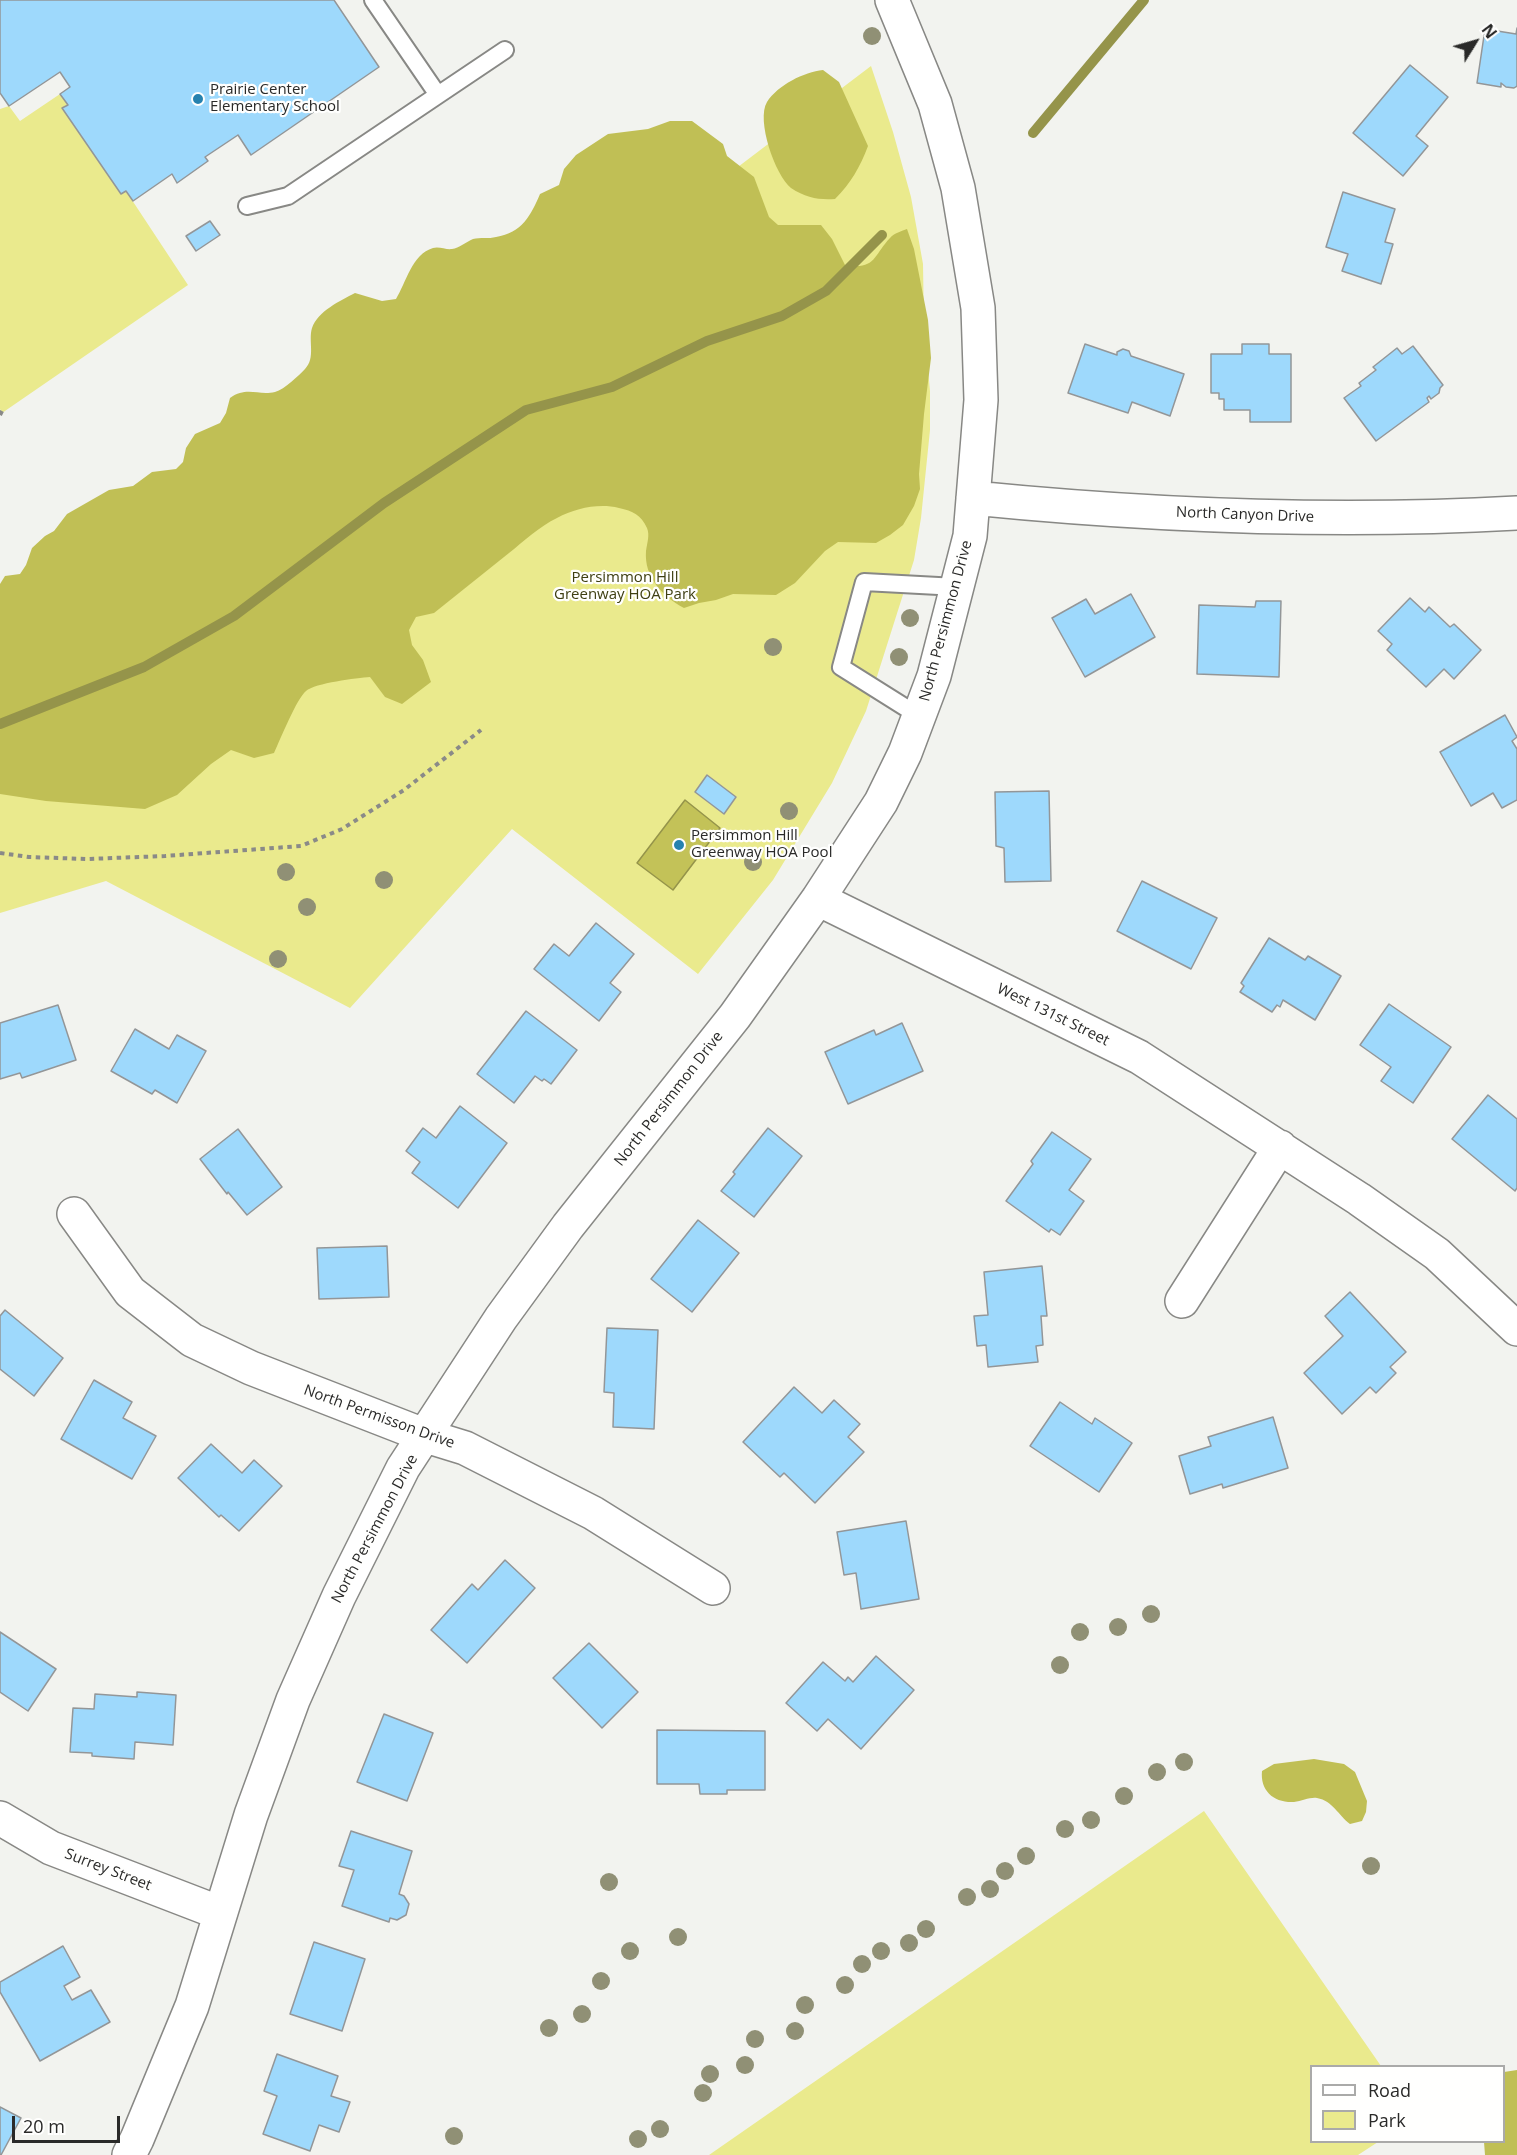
<!DOCTYPE html>
<style>
body{margin:0}
#map{position:relative;width:1517px;height:2155px;overflow:hidden;background:#f2f3ef;font-family:"Open Sans",sans-serif}
canvas{display:block}
.legend{position:absolute;left:1310px;top:2065px;width:195px;height:78px;box-sizing:border-box;background:#fffffe;border:2px solid #aaaaa9;margin:0;padding:8px 10px;list-style:none;font-size:18px;color:#2a2a29}
.legend li{display:flex;align-items:center;gap:12px;height:30px}
.legend b{width:30px;border:2px solid #aaaaa9}
.north{position:absolute;left:1445px;top:12px;width:60px;height:60px;-webkit-text-stroke:4px #fffffe;paint-order:stroke;rotate:53deg;font-size:16px;font-weight:700;line-height:24px;text-align:center;color:#2a2a29}
.north::after{content:'';display:block;margin:auto;width:21px;height:27px;background:#2a2a29;clip-path:polygon(50% 0,100% 100%,50% 72%,0 100%)}
.scale{position:absolute;left:12px;top:2116px;width:108px;height:27px;box-sizing:border-box;border:3px solid #2a2a29;border-top:0;padding-left:8px;font-size:18px;line-height:21px;white-space:nowrap;color:#2a2a29;-webkit-text-stroke:4px #fffffe;paint-order:stroke}
</style>
<div id="map">
<canvas width="1517" height="2155"></canvas>
<ul class="legend">
<li><b style="height:8px;background:#fff"></b>Road</li>
<li><b style="height:16px;background:#eaea8d"></b>Park</li>
</ul>
<div class="north">N</div>
<div class="scale">20 m</div>
</div>
<script>
const context = document.querySelector('canvas').getContext('2d');
context.lineJoin = 'round';
function paint(path, color) { context.fillStyle = color; context.fill(path, 'evenodd'); }
function stroke(path, color, width, dash) { context.strokeStyle = color; context.lineWidth = width; context.lineCap = dash ? 'butt' : 'round'; context.setLineDash(dash || []); context.stroke(path); }
function drawText(font, color, halo, rows, align = 'center') {
  context.font = font + ' "Open Sans",sans-serif'; context.lineWidth = 4.5; context.setLineDash([]); context.textBaseline = 'middle'; context.strokeStyle = halo; context.fillStyle = color; for (const [text, x, y, turn = 0] of rows) {
    context.save(); context.translate(x, y); context.rotate((+turn || 0) * Math.PI / 180); context.textAlign = isNaN(turn) ? turn : align; if (halo) context.strokeText(text, 0, 0); context.fillText(text, 0, 0); context.restore();
  }
}
const green = new Path2D(`
 M871,66L893,132L911,197L923,264L924,328L930,391V430L921,518L914,560L866,711L832,783L773,880L698,974L512,829L350,1008L106,881L0,913V664L63,679Z
 M60,94L68,105L63,108L126,191L188,285L2,413L0,409V109L9,106L20,121Z
 M1204,1811L1381,2066H1312V2142H1378L1358,2155H709Z`);
const forest = new Path2D(`
 M823,70L839,82L868,146C860,167 851,183 835,199C819,200 806,198 791,188C775,175 756,120 767,102C778,85 804,72 823,70Z
 M670,121H692L723,144L727,156L754,177L769,217L778,225H821L832,239L845,265C876,270 873,256 890,238C894,233 902,231 907,229L914,249L928,320L931,358L924,414L919,474L920,489L914,506L903,525L890,535L876,543L838,542L825,551L795,583L776,595L733,594L716,600L699,603L684,608C662,596 644,577 646,551C647,543 650,535 647,528C641,515 633,511 619,508C599,503 576,508 557,518C540,526 524,541 509,553C484,573 459,593 434,613L416,617L409,630L412,645L423,660L431,682L402,704L385,697L370,677C357,678 315,683 306,691C297,698 280,740 274,753L254,758L231,750L211,764L177,795L145,809L46,801L0,794V584L5,576L20,574L26,565L32,548L45,536L54,531L67,514L109,490L133,486L152,472L176,469L183,462L186,448L195,434L220,423L226,413L230,398C247,386 258,396 275,392C285,389 298,376 305,369C316,358 308,341 312,328C318,311 340,301 355,293L382,301L396,299C406,283 412,254 433,248C439,246 446,250 452,249C459,248 466,242 473,239C480,237 489,239 496,237C522,233 531,215 540,194L559,185L564,169L576,155L608,134L648,129Z
 M1314,1759L1344,1764L1355,1772L1367,1801L1366,1812L1362,1821L1350,1824C1338,1815 1333,1801 1317,1798C1310,1797 1302,1801 1294,1802C1274,1803 1260,1791 1262,1771L1274,1764Z
 M1517,2070V2155H1485L1484,2142H1504V2072Z`);
const water = new Path2D(`
 M685,800L720,828L673,890L637,863Z`);
const stream = new Path2D(`
 M1033,133L1144,0
 M0,724L144,667L234,616L384,503L526,410L612,387L707,341L782,316L826,291L882,235`);
const building = new Path2D(`
 M0,0H334L379,67L251,155L238,135L205,157L208,161L177,183L172,174L133,201L126,191L121,194L62,108L68,105L60,94L70,87L60,72L9,106L0,93Z
 M1517,28V86L1514,88L1506,87L1501,83V87L1477,83L1485,29L1516,34Z
 M1410,65L1448,97L1416,136L1428,146L1403,176L1353,133Z
 M1343,192L1395,209L1385,242L1393,244L1381,284L1342,271L1348,254L1326,247Z
 M210,221L220,235L196,251L186,236Z
 M1085,344L1117,355V352L1123,349L1129,351L1131,356L1184,374L1170,416L1132,402L1128,413L1068,393Z
 M1242,344H1269V354H1291V422H1250V410H1224V399H1219V393H1211V354H1242Z
 M1413,346L1443,385L1440,388L1439,393L1431,399L1429,396L1427,398L1429,402L1376,441L1344,398L1361,386L1359,383L1376,370L1373,367L1397,348L1402,354Z
 M1131,594L1155,637L1085,677L1052,618L1086,599L1095,614Z
 M1410,598L1425,612L1429,607L1450,627L1454,624L1481,650L1454,679L1444,669L1426,687L1387,650L1392,644L1378,631Z
 M1256,601H1281L1279,677L1197,674L1199,605L1255,607Z
 M1505,715L1517,737L1512,741L1517,749V800L1502,808L1493,793L1471,806L1440,752Z
 M707,775L736,797L724,814L695,792Z
 M1049,791L1051,881L1005,882L1004,848L996,846L995,792Z
 M1142,881L1217,918L1191,969L1117,931Z
 M596,923L634,954L610,983L621,992L599,1021L534,969L554,944L569,956Z
 M1269,938L1305,960L1308,956L1341,976L1315,1020L1283,1000L1280,1007L1277,1005L1272,1012L1240,992L1244,986L1241,983Z
 M1389,1004L1451,1047L1413,1103L1381,1081L1391,1067L1360,1045Z
 M58,1005L76,1060L22,1078L20,1073L0,1079V1023Z
 M526,1011L577,1050L551,1084L544,1079L542,1081L535,1076L514,1103L477,1074Z
 M902,1023L923,1071L848,1104L825,1052L874,1030L876,1035Z
 M135,1029L169,1049L177,1035L206,1051L177,1103L155,1090L152,1094L111,1071Z
 M1488,1095L1517,1119V1188L1515,1191L1452,1139Z
 M460,1106L507,1143L458,1208L412,1173L420,1162L406,1151L423,1128L436,1138Z
 M768,1128L802,1156L754,1217L721,1191L735,1174L733,1172Z
 M238,1129L282,1187L247,1215L228,1192L227,1194L200,1159Z
 M1052,1132L1091,1159L1069,1190L1084,1201L1060,1235L1051,1229L1049,1232L1006,1201L1033,1164L1031,1161Z
 M698,1220L739,1253L692,1312L651,1279Z
 M387,1246L389,1297L319,1299L317,1248Z
 M1042,1266L1047,1316H1041L1043,1345L1036,1346L1038,1362L988,1367L986,1345L977,1346L974,1316L988,1315L984,1272Z
 M1350,1292L1406,1352L1390,1367L1396,1373L1376,1393L1370,1387L1342,1414L1304,1373L1343,1336L1325,1316Z
 M5,1310L63,1358L34,1396L0,1369V1316Z
 M607,1328L658,1330L654,1429L613,1427L614,1393L604,1392Z
 M94,1380L132,1402L123,1418L156,1436L132,1479L61,1439Z
 M794,1387L822,1413L834,1400L860,1424L848,1437L864,1452L815,1503L784,1473L780,1477L743,1442Z
 M1060,1402L1092,1424L1095,1418L1132,1443L1099,1492L1030,1446Z
 M1273,1417L1288,1468L1223,1488L1222,1484L1190,1494L1179,1456L1211,1446L1208,1437Z
 M211,1444L242,1473L254,1460L282,1486L239,1531L221,1515L219,1517L178,1478Z
 M906,1521L919,1599L861,1609L856,1573L844,1575L837,1532Z
 M505,1560L535,1588L467,1663L431,1630L472,1584L478,1590Z
 M0,1632L56,1669L28,1711L0,1692Z
 M589,1643L638,1692L602,1728L553,1678Z
 M876,1656L914,1690L861,1749L828,1719L817,1731L786,1703L823,1662L845,1681L848,1677L853,1682Z
 M137,1692L176,1695L173,1745L135,1742L134,1759L92,1756V1753L70,1752L73,1708L94,1709L95,1694L137,1697Z
 M384,1714L433,1733L407,1801L357,1782Z
 M657,1730L765,1731V1790H727V1794H700L699,1784H657Z
 M351,1831L412,1851L399,1894L404,1896L409,1904L406,1915L397,1920L390,1918L389,1922L342,1906L354,1870L339,1866Z
 M314,1942L365,1959L342,2031L290,2014Z
 M63,1946L80,1977L64,1986L72,2000L91,1990L110,2022L40,2061L0,1992V1982Z
 M277,2054L338,2076L331,2096L350,2102L339,2132L319,2125L310,2151L263,2134L277,2096L264,2091Z
 M0,2107L21,2118L1,2155H0Z`);
const path = new Path2D(`
 M0,415L2,411
 M0,853L29,857L87,859L165,856L301,846L342,829L404,790L481,730`);
const lane = new Path2D(`
 M373,0L438,95L505,50
 M247,206L288,196L438,95
 M919,716L841,667L864,582L957,587`);
const street = new Path2D(`
 M973,498C1154,516 1336,523 1517,513
 M818,899L1139,1057L1359,1199L1437,1254L1517,1329
 M74,1214L130,1292L192,1340L251,1368L426,1436L465,1448L593,1513L713,1588
 M1182,1301L1280,1147
 M0,1818L51,1848L220,1913
 M129,2155L137,2139L192,2006L251,1815L293,1700L339,1596L403,1468L501,1318L568,1226L735,1016L818,899L881,802L905,753L934,676L970,536L981,400L978,308L958,188L935,104L892,0`);
const trees = [
 [872,36],
 [910,618],
 [773,647],
 [899,657],
 [789,811],
 [753,862],
 [286,872],
 [384,880],
 [307,907],
 [278,959],
 [1151,1614],
 [1118,1627],
 [1080,1632],
 [1060,1665],
 [1184,1762],
 [1157,1772],
 [1124,1796],
 [1091,1820],
 [1065,1829],
 [1026,1856],
 [1371,1866],
 [1005,1871],
 [609,1882],
 [990,1889],
 [967,1897],
 [926,1929],
 [678,1937],
 [909,1943],
 [630,1951],
 [881,1951],
 [862,1964],
 [601,1981],
 [845,1985],
 [805,2005],
 [582,2014],
 [549,2028],
 [795,2031],
 [755,2039],
 [745,2065],
 [710,2074],
 [703,2093],
 [660,2129],
 [454,2136],
 [638,2139]
];
const markers = [
 [198,99,6,"#2682af"],
 [679,845,6,"#2682af"]
];
const poiNames = [
 ["Prairie Center",210,90],
 ["Elementary School",210,107],
 ["Persimmon Hill",691,836],
 ["Greenway HOA Pool",691,853]
];
const streetNames = [
 ["North Canyon Drive",1245,515,2],
 ["North Persimmon Drive",946,621,-75],
 ["West 131st Street",1053,1015,26],
 ["North Persimmon Drive",669,1099,-52],
 ["North Permisson Drive",379,1417,20],
 ["North Persimmon Drive",375,1529,-62],
 ["Surrey Street",108,1870,21]
];
const parkNames = [
 ["Persimmon Hill",625,578],
 ["Greenway HOA Park",625,595]
];
paint(green, '#eaea8d');
paint(forest, '#c0bf55');
paint(water, '#c3c258');
stroke(water, '#95944a', 1.5);
stroke(stream, '#95944a', 10);
paint(building, '#9ed9fc');
stroke(building, '#939698', 1.5);
stroke(lane, '#888885', 20);
stroke(street, '#888885', 36);
stroke(path, '#8a8a88', 4, [4.5, 4.5]);
stroke(lane, '#fff', 16);
stroke(street, '#fff', 33);
context.fillStyle = '#909075';
for (const [x, y] of trees) { context.beginPath(); context.arc(x, y, 9, 0, 2 * Math.PI); context.fill(); }
for (const [x, y, r, color] of markers) { const dot = new Path2D(); dot.arc(x, y, r, 0, 2 * Math.PI); context.fillStyle = color; context.fill(dot); stroke(dot, '#fffffe', 2); }
drawText('15px', '#2a2a29', '#fffffe', poiNames, 'left');
drawText('15px', '#2a2a29', '#fffffe', streetNames);
drawText('15px', '#3f3f12', '#fffffe', parkNames);
</script>
